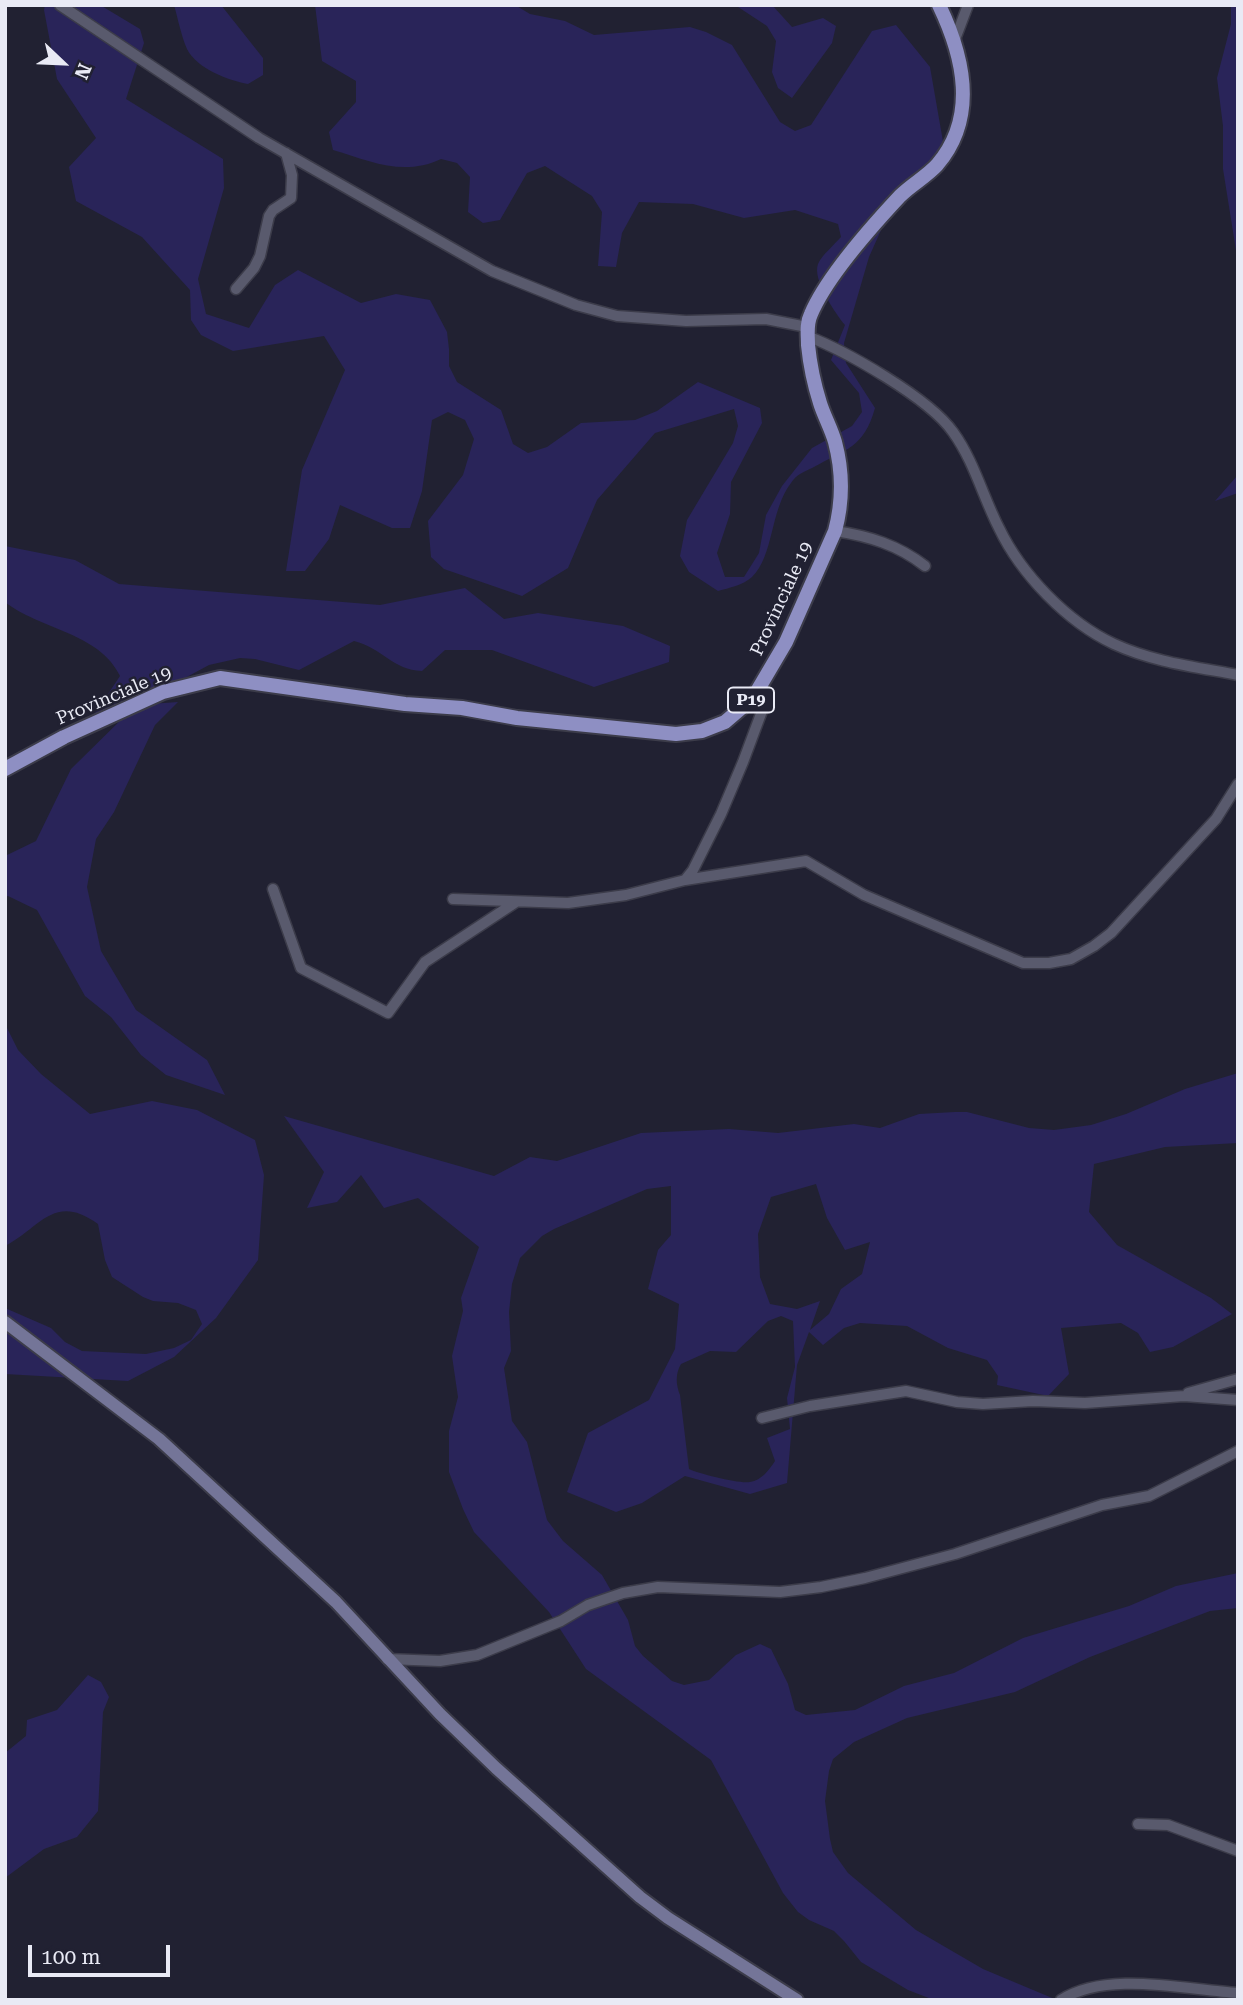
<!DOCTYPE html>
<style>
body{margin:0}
#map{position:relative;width:1243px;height:2005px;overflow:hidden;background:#212132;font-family:"Roboto Serif",serif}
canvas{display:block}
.frame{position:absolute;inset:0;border:7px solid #e9eaf5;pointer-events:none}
.north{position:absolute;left:28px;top:28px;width:70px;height:70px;-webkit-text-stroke:5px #212132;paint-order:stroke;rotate:113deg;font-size:19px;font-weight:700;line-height:28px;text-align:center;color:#e9eaf5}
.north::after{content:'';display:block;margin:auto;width:24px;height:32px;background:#e9eaf5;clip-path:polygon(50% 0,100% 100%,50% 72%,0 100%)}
.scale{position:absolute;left:28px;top:1945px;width:142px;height:32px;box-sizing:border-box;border:4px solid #e9eaf5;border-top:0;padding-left:9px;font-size:21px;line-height:24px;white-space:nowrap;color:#e9eaf5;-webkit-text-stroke:5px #212132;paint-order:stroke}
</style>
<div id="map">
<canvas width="1243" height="2005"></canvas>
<div class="frame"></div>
<div class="north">N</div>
<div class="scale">100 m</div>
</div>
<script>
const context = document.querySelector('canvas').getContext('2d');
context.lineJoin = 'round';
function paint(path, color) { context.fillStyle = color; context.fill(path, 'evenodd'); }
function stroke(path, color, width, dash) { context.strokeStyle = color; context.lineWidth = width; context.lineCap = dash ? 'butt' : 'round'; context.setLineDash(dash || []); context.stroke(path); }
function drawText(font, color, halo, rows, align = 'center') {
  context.font = font + ' "Roboto Serif",serif'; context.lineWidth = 5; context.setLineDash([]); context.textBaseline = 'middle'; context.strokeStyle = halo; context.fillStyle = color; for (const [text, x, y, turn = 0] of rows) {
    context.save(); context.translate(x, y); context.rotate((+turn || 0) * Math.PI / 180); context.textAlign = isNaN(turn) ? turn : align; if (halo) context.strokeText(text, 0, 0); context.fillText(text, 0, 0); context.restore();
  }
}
const green = new Path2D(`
 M45,5H100L140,29L144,43L126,99L223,159L224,188L198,279L206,314L249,328L275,285L298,270L361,303L396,294L430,300L447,332L449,349V366L457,382L501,410L513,444L528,453L547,447L581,423L635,420L657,411L698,382L760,408L762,423L731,482L730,514L717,553L725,577H744L759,553L766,515L782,486L812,448L852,426L862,412L859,393L831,360L845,325C836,314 812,280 818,264C822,255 834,245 841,237L838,224L795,210L744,218L693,204L639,202L622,233L616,267L598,266L602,212L592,196L545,166L527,173L500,220L483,223L468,212L470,177L457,163L441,159C403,177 370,161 333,150L329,132L356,102V81L322,61L315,5H515L530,14L565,21L594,35L690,27L706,32L732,45L780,122L795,131L811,125L872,31L896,25L930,67L945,153L890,210L869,257L844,343L846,363L875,408C864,448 846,449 812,468C803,472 796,475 791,483C770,510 774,556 752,577C743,585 729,588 718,591L689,572L680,556L687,520L733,443L738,426L734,409L655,433L597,500L568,568L522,596L444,569L431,557L428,521L463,475L474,439L465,420L448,412L432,420L422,491L410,528H392L340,505L329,539L305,571H286L302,470L345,370L324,336L233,351L201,335L191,320L190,290L142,237L76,201L69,167L96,138L57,79L44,10Z
 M174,5H221L263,58V75L248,84C228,80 197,69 187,49C181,35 178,19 174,5Z
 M735,5H772L792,27L823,18L836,26L832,43L792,98L778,88L772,72L776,41L767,26Z
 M1231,5H1238V263L1223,169V126L1217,78L1231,24Z
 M1238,474V493L1215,501L1237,476Z
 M5,546L75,560L119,584L380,605L465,588L504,619L538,613L623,626L670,646L669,662L594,687L492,650H445L422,671C393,670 382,648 354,641L299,670L255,659L240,658L209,665L183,679L161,684L90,721L120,676C100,633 39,629 5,602Z
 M178,702L155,725L114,812L96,839L87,887L101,951L136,1010L207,1060L225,1095L166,1075L141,1055L111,1017L85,996L37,910L8,896L5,897V856L36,841L71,769L136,705Z
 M5,1024L18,1050L41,1074L90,1114L152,1101L197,1110L255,1140L264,1175L258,1260L216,1318L174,1357L128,1381L5,1374V1308L51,1328L65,1342L82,1351L146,1354L174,1348L191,1340L202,1324L196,1310L178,1303L153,1301L143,1297L112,1277L105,1260L98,1224C54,1192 40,1228 5,1246Z
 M1238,1073V1143L1165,1147L1094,1164L1089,1212L1117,1245L1211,1298L1232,1314L1173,1347L1150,1352L1138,1333L1121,1323L1061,1328L1069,1374L1048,1396L997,1385L998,1376L987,1360L948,1348L907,1326L860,1323L844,1328L823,1345L809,1332L797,1365L787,1483L750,1494L685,1476L642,1503L616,1512L567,1492L588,1433L649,1400L675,1349L679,1304L648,1289L658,1250L671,1235V1186L647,1189L554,1229L542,1236L520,1258L512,1284L509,1312L511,1351L504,1368L512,1421L527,1442L547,1520L563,1541L602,1575L628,1620L635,1646L643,1656L672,1681L684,1685L709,1680L736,1655L760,1644L771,1649L788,1684L795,1710L806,1715L855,1710L904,1686L954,1673L1023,1638L1129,1606L1176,1586L1238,1573V1608L1210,1611L1090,1657L1015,1692L907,1718L854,1742L833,1759L829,1771L825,1801L830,1839L833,1852L848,1873L916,1930L983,1969L1057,2000H934L908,1990L861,1962L844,1941L834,1931L809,1920L798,1912L783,1893L711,1760L586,1669L549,1612L474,1532L463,1509L449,1472V1431L458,1397L452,1356L463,1311L461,1298L479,1247L418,1198L384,1208L361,1175L337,1202L307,1208L324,1172L284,1116L494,1176L530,1157L557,1161L641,1133L729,1129L778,1133L854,1124L880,1128L919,1114L955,1112H967L1029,1128L1054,1130L1091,1125L1126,1114L1185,1089ZM816,1184L827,1218L845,1250L870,1242L862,1274L841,1289L829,1314L810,1330L820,1301L797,1309L770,1304L760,1277L758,1234L771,1197ZM781,1316L793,1321L795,1367L787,1398L790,1429L767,1438L775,1461C769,1470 762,1480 750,1482C739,1484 700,1474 689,1469L680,1395C676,1385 675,1374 681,1364L710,1351L736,1352L768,1321Z
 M88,1675L101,1682L109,1697L103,1712L98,1811L77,1837L44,1849L5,1878V1753L26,1736L27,1720L57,1710Z`);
const street = new Path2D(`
 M60,5L259,138L492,271L576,305L617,316L686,321L766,319L807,327
 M954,42L968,5
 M236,289L254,268L260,256L269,216L273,210L291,198L292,175L286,153
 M807,336C846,351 929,398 953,432C974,461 983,497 999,528C1021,574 1067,622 1114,644C1153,662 1196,667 1238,675
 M835,531C869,536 898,545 925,566
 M685,880L806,861L864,895L1023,963H1049L1071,959L1094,946L1111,933L1216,819L1238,784
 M273,889L301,968L388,1013L425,962L516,902
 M453,899L568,903L626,895L685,880L693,870L721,814L743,762L765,703L760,687
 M1188,1393L1238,1379
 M762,1418L810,1406L906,1391L957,1402L983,1404L1033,1401L1085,1403L1184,1396L1238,1400
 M387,1659L440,1661L477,1655L561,1621L588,1605L623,1593L658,1587L780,1592L821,1587L865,1578L955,1554L1102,1505L1149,1496L1238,1451
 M1138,1824L1168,1825L1238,1851
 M1061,2000C1107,1970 1186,1990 1238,1993`);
const secondary = new Path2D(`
 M5,1322L159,1439L336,1602L440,1714L496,1768L640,1897L668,1918L797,2000`);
const primary = new Path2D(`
 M5,769L64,737L163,692L220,678L405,704L462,708L517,718L676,734L702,731L725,722L753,698L786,642L835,531C843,501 843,472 835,442C831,428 824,416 820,403C814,384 810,365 808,345C808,335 806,324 811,314C827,276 872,226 900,196C912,184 926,177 937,165C978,117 964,57 939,5`);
const shields = [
 [751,700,46]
];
const shieldNames = [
 ["P19",751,700]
];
const streetNames = [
 ["Provinciale 19",782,599,-65],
 ["Provinciale 19",114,696,-23]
];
paint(green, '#292459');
stroke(street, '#3c3c4a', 13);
stroke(secondary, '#3c3c4a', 16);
stroke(primary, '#3c3c4a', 18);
stroke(street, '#595a6d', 10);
stroke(secondary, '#747598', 12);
stroke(primary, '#8e8fc3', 14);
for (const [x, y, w] of shields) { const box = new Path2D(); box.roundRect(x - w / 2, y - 12.5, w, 25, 5); context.fillStyle = '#212132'; context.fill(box); stroke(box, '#e9eaf5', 2); }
drawText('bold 16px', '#e9eaf5', null, shieldNames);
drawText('18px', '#e9eaf5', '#212132', streetNames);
</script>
